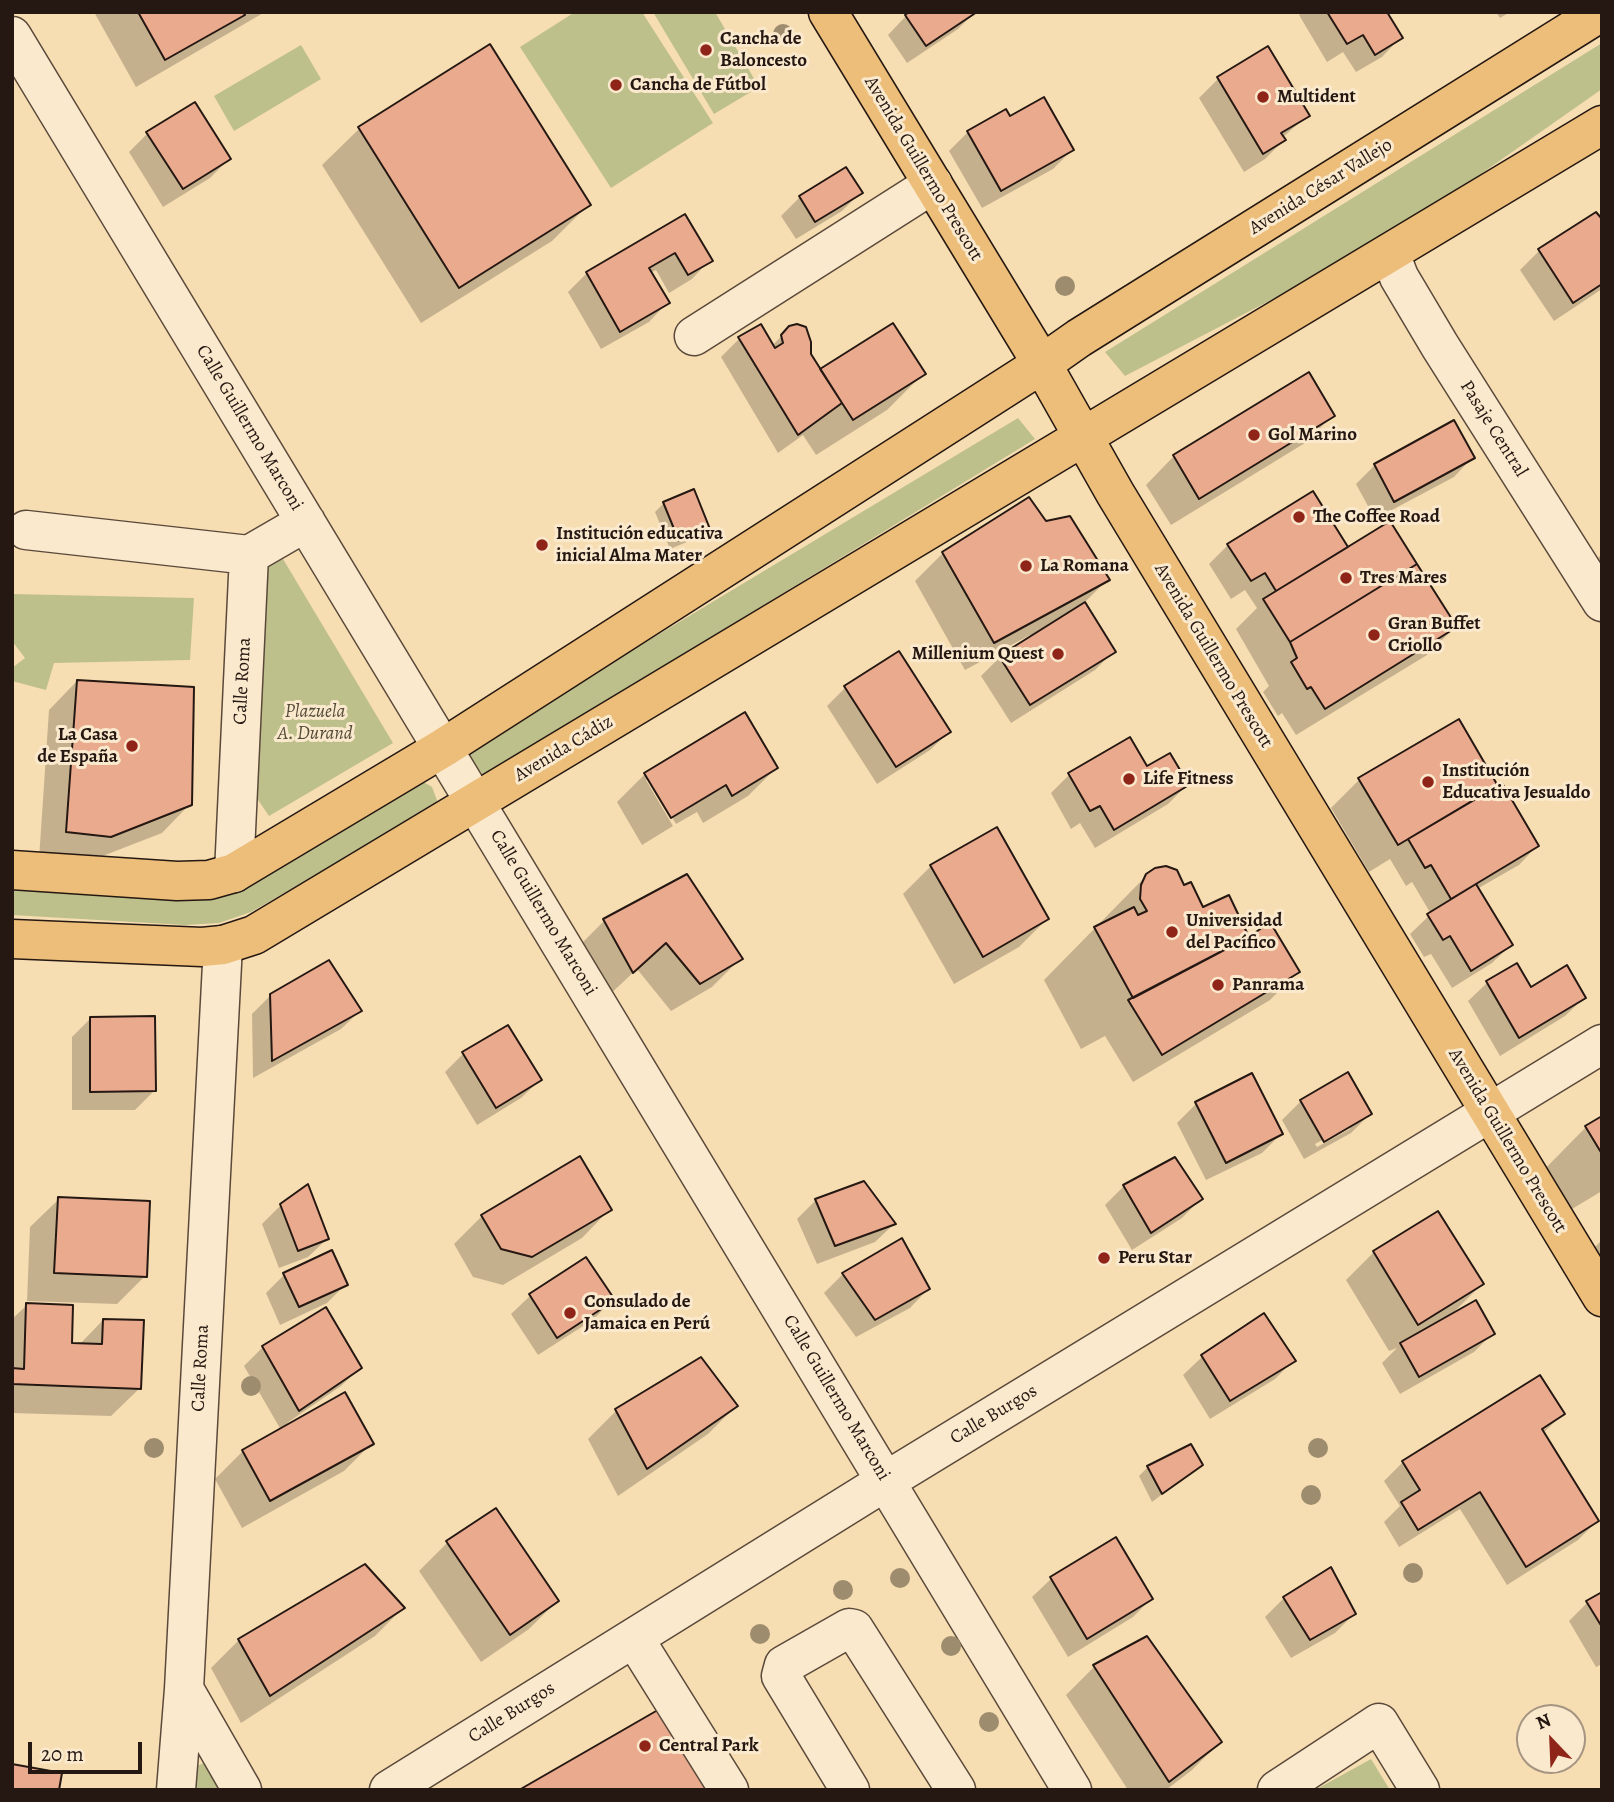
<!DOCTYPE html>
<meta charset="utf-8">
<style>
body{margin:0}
#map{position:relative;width:1614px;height:1802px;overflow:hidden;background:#f7ddb2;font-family:Alegreya,serif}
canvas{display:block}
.frame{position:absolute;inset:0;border:14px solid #251812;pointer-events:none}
.north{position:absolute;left:1516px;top:1704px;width:70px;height:70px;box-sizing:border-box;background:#fae9cd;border:2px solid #a59582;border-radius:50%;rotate:337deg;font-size:19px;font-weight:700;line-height:28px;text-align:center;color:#251812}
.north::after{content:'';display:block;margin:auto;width:24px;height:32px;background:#8f2418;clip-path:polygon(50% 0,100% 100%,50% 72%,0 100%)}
.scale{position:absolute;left:28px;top:1742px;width:114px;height:32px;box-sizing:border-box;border:4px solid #251812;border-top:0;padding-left:9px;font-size:21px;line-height:24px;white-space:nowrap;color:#251812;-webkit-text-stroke:5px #fae9cd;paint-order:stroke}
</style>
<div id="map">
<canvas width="1614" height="1802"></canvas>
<div class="frame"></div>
<div class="north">N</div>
<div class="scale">20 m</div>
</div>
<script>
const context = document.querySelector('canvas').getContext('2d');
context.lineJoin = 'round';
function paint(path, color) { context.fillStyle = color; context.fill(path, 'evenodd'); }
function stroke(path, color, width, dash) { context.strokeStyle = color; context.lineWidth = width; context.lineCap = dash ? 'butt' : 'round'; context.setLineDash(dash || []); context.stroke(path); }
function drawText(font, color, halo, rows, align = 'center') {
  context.font = font + ' Alegreya,serif'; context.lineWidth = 6; context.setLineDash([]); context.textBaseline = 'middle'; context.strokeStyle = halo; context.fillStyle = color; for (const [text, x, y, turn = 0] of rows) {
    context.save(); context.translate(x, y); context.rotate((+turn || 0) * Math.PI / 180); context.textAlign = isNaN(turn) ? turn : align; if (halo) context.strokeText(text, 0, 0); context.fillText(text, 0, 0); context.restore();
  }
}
const green = new Path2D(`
 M575,12H642L713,123L611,188L520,47Z
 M653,12H715L759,87L714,114Z
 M1602,43V89L1388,239L1125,376L1105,352Z
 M301,45L321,79L234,131L214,96Z
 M1018,418L1035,439L484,776L465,751Z
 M283,559L393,743L269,816L254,794L264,569Z
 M12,594L194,598L190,660L54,663L46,690L12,681V668L25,658L12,641Z
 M420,780L432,787L438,803L427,811L251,912L219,923L185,925L12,915V889L181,901L215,895Z
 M1371,1759L1390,1790H1315Z
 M204,1763L224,1790H187L189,1769Z`);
const shadow = new Path2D(`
 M94,12H265L136,87Z
 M975,12L958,29L907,63L888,35L906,16Z
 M1302,12H1384L1400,38L1382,57L1356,72L1343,52L1327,62L1299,15Z
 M1496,12H1510L1500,18Z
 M490,47L589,204L552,241L421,323L322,165L359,129Z
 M1267,48L1308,115L1282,138L1284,140L1265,159L1244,172L1199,98L1218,79Z
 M1010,119L1072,150L1053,169L982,208L949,151L968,132Z
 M147,134L229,159L210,178L163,207L129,152Z
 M861,192L842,211L796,239L781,216L800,197Z
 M1596,215L1602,222V289L1554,321L1520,270L1539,251Z
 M684,217L710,260L692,279L669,293L656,270L650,273L667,303L649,322L601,349L568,292L587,273Z
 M790,327L820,371L923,374L887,410L816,455L803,435L778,453L721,357L739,339L772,346Z
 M1333,415L1305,443L1171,525L1146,485L1174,456Z
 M1472,458L1454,477L1375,519L1356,484L1375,465Z
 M664,503L708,528L699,537L670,549L655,512Z
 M1045,523L1108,579L1084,603L1114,651L1095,670L1011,723L981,676L1000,657L1031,637L1030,635L965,670L915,581L943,553Z
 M1228,545L1347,549L1455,627L1427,655L1296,735L1282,713L1278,716L1263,692L1269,686L1236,629L1257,608L1245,590L1231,599L1209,564Z
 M1602,554V622L1577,579Z
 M77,681L190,804L162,833L82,864L39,859L49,710Z
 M845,688L949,732L930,750L877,784L827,706Z
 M1458,721L1497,788L1537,846L1519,865L1477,889L1511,945L1492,963L1452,988L1431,954L1424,957L1410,934L1431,914L1412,882L1406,886L1390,859L1369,872L1331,808L1359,780Z
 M776,768L748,796L703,823L697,812L676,824L650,780H646L673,826L642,845L617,802L645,774Z
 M1147,768L1187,785L1168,804L1095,848L1080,823L1071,829L1051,793L1069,775Z
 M931,866L1047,919L1019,947L954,984L903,894Z
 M1147,875L1184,888L1202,909L1298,972L1270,1000L1133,1082L1105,1036L1081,1049L1044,980Z
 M604,921L740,959L712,987L671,1011L637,969L604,1000L576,949Z
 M1516,966L1530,989L1584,998L1565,1016L1500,1056L1468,1001L1487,983Z
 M271,995L360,1011L341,1029L253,1078L252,1014Z
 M90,1019L154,1091L135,1110H72V1037Z
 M463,1054L540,1080L521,1098L477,1125L445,1072Z
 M1301,1101L1370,1114L1351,1133L1304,1159L1282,1120ZM1350,1125V1129L1317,1147L1315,1144Z
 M1196,1104L1281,1134L1262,1153L1206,1180L1177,1123Z
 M1602,1118V1191L1557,1218L1535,1179L1586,1127Z
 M1124,1186L1201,1199L1182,1218L1132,1250L1105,1205Z
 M59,1199L145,1276L117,1304L27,1301L30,1227Z
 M816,1200L894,1224L875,1242L817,1264L797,1219Z
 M281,1205L327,1239L308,1257L279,1268L262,1224Z
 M610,1209L582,1238L503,1285L473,1277L454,1244L482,1216Z
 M1438,1213L1482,1284L1451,1315L1493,1333L1474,1352L1400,1394L1382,1363L1397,1348L1389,1351L1346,1280L1374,1252Z
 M1602,1240V1293L1582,1260Z
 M586,1259L612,1300L594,1319L538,1355L511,1314L530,1296Z
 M843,1274L928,1289L910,1308L856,1337L824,1293Z
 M284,1275L346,1284L327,1303L280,1325L266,1293Z
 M27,1305L70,1344L79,1345L103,1320L140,1388L111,1416L12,1413V1319Z
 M1263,1316L1294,1360L1275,1379L1210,1419L1183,1375L1202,1357Z
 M263,1347L360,1368L341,1386L287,1423L289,1426L372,1443L344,1471L242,1528L215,1479L243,1451L281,1430L244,1366Z
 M736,1406L708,1434L618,1496L588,1439L616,1411Z
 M1563,1414L1543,1433L1597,1521L1578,1540L1507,1585L1460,1509L1399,1547L1384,1522L1400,1506L1384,1481L1403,1462Z
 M1201,1465L1152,1502L1139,1476L1148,1467Z
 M447,1543L557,1601L529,1629L481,1662L419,1571Z
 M1051,1579L1151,1599L1133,1617L1068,1657L1032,1597Z
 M1602,1594V1664L1596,1667L1569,1621L1588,1602Z
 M1284,1598L1354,1614L1335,1633L1291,1658L1265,1617Z
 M403,1608L375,1636L241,1723L211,1668L239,1640Z
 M1146,1638L1220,1742L1192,1770L1166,1790H1128L1066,1695L1094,1667Z`);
const building = new Path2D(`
 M138,12H243L245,15L165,60Z
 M909,12H977L926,46L905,15Z
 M1327,12H1387L1403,38L1375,55L1363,35L1347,44Z
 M490,44L591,205L459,288L358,127Z
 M1268,46L1310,116L1281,133L1286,140L1263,154L1217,77Z
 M1044,97L1074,150L1001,191L967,131L1006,109L1010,116Z
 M195,102L231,159L183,189L146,132Z
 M846,167L863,193L815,222L799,196Z
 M1596,212L1602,219V284L1573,303L1538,249Z
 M685,214L713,261L688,275L675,253L649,268L670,303L620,332L586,272Z
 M893,323L926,374L853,420L820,369Z
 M761,324L775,348L783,343L781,335L789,326L797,324L806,327L811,342V354L842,403L798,435L738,337Z
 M1309,372L1335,416L1199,499L1173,455Z
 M1454,420L1475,458L1394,502L1374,464Z
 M694,489L710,529L679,541L663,502Z
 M1313,491L1348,547L1276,591L1265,573L1251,581L1227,544Z
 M1029,497L1046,521L1070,516L1110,580L994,643L942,552Z
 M1390,521L1417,564L1290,642L1263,599Z
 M1417,564L1457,627L1325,709L1311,687L1307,689L1291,662L1297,658L1290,642Z
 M1085,602L1116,652L1030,705L999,656Z
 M899,651L951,732L896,767L844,686Z
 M77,680L194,687L192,805L111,837L66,832Z
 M745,712L778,768L732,796L726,785L671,818L644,773Z
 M1459,719L1498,786L1398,845L1358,778Z
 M1130,737L1147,766L1170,753L1189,785L1114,830L1100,806L1090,811L1068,773Z
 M1502,783L1539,846L1451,899L1431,865L1425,868L1408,839Z
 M997,827L1049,919L983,957L930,865Z
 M1166,866L1177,870L1184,885L1191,882L1203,907L1229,895L1249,937L1133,998L1094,927L1134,907L1138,915L1147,911L1140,899L1141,885L1146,874L1155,868Z
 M687,874L743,959L700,984L666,943L633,973L603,919Z
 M1476,884L1513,945L1471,971L1450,936L1443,940L1427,914Z
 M1270,922L1300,972L1162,1055L1128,1000L1249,937Z
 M329,960L362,1011L272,1061L270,994Z
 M1517,963L1531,987L1567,965L1586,998L1519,1038L1486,981Z
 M155,1016L156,1091L90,1092V1017Z
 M508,1025L542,1080L496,1108L462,1052Z
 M1348,1072L1372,1114L1324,1142L1300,1100Z
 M1252,1073L1283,1134L1226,1163L1195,1102Z
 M1602,1116V1154L1585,1126Z
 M580,1156L612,1210L532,1257L501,1249L481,1215Z
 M1175,1157L1203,1199L1151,1233L1123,1185Z
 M864,1181L896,1224L835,1246L815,1199Z
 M308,1184L329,1239L298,1251L280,1204Z
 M58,1197L150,1201L147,1277L54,1273Z
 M1438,1211L1484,1284L1418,1325L1373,1251Z
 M902,1238L930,1289L875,1320L842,1273Z
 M332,1250L348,1285L299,1307L283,1273Z
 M586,1257L615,1300L557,1338L529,1294Z
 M1476,1300L1495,1334L1419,1377L1400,1343Z
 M26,1303L73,1305L72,1343L102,1344L103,1319L144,1320L141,1389L12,1384V1368L24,1369Z
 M326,1307L362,1368L299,1411L262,1346Z
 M1264,1313L1296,1361L1230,1401L1201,1355Z
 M701,1357L738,1406L647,1469L615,1409Z
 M1540,1375L1565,1414L1542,1429L1599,1521L1526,1567L1480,1492L1418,1530L1401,1502L1420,1490L1402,1461Z
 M345,1392L374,1444L270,1501L242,1450Z
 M1191,1444L1203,1465L1162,1494L1147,1466Z
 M496,1508L559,1601L510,1635L446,1541Z
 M1116,1537L1153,1599L1087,1639L1050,1577Z
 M365,1564L405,1608L270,1696L238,1639Z
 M1331,1567L1356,1614L1310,1640L1283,1597Z
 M1602,1592V1627L1586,1601Z
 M1147,1636L1222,1742L1169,1782L1093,1665Z
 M670,1703L720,1790H519Z
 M12,1764L62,1773L59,1790H12Z`);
const minor = new Path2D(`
 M12,36L1072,1790
 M1390,253L1399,277L1440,346L1602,602
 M694,336L933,184
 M26,530L249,555
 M234,873L249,555L306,522
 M634,1638L729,1790
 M184,1689L242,1790
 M176,1790L184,1689L223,945
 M389,1790L886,1481L1602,1044
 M850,1790L781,1676L784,1665L849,1628L854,1629L956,1790
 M1277,1790L1379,1723L1420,1790`);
const major = new Path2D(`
 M828,12L1042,364L1115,493L1602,1297
 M12,870L177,881L209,880L234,873L443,748L1042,364L1079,338L1601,12
 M12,939L202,947L223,945L254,935L1602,125`);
const trees = [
 [783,34],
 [1065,286],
 [251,1386],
 [154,1448],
 [1318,1448],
 [1311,1495],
 [1413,1573],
 [900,1578],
 [843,1590],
 [760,1634],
 [951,1646],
 [989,1722]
];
const markers = [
 [706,50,7,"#8f2418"],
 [616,85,7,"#8f2418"],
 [1263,97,7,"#8f2418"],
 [1254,435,7,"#8f2418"],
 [1299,517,7,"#8f2418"],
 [542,545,7,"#8f2418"],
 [1026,566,7,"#8f2418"],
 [1346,578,7,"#8f2418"],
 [1374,635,7,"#8f2418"],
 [1058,654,7,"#8f2418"],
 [132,746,7,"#8f2418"],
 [1129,779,7,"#8f2418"],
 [1428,782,7,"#8f2418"],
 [1172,932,7,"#8f2418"],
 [1218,985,7,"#8f2418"],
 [1104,1258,7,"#8f2418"],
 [570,1313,7,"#8f2418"],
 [645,1746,7,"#8f2418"]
];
const poiNames = [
 ["Cancha de",720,39],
 ["Baloncesto",720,61],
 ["Cancha de Fútbol",630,85],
 ["Multident",1277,97],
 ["Gol Marino",1268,435],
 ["The Coffee Road",1313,517],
 ["Institución educativa",556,534],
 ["inicial Alma Mater",556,556],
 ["La Romana",1040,566],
 ["Tres Mares",1360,578],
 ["Gran Buffet",1388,624],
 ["Criollo",1388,646],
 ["Millenium Quest",1044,654,"right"],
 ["La Casa",118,735,"right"],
 ["de España",118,757,"right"],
 ["Institución",1442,771],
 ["Educativa Jesualdo",1442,793],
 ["Life Fitness",1143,779],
 ["Universidad",1186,921],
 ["del Pacífico",1186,943],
 ["Panrama",1232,985],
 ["Peru Star",1118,1258],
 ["Consulado de",584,1302],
 ["Jamaica en Perú",584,1324],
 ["Central Park",659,1746]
];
const streetNames = [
 ["Avenida Guillermo Prescott",923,169,59],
 ["Avenida César Vallejo",1321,187,-32],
 ["Calle Guillermo Marconi",249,428,59],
 ["Pasaje Central",1493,429,58],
 ["Avenida Guillermo Prescott",1213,656,59],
 ["Calle Roma",243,681,-87],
 ["Avenida Cádiz",564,749,-31],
 ["Calle Guillermo Marconi",543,913,59],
 ["Avenida Guillermo Prescott",1507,1141,59],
 ["Calle Roma",201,1368,-87],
 ["Calle Guillermo Marconi",836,1398,59],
 ["Calle Burgos",994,1415,-31],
 ["Calle Burgos",512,1713,-32]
];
const parkNames = [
 ["Plazuela",315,712],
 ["A. Durand",315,734]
];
paint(green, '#bec08c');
paint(shadow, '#0003');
paint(building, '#eaaa8e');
stroke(building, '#251812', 2);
stroke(minor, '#5a493a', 41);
stroke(major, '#251812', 41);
stroke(minor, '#fae9cd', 38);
stroke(major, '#ecbe79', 38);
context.fillStyle = '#9d8c6e';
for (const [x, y] of trees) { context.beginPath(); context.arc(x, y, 10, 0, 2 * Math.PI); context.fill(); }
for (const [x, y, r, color] of markers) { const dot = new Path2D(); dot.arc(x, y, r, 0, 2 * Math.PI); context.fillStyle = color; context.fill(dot); stroke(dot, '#fae9cd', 2.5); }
drawText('bold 19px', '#251812', '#fae9cd', poiNames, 'left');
drawText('19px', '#251812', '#fae9cd', streetNames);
drawText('italic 19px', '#534a37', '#fae9cd', parkNames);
</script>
